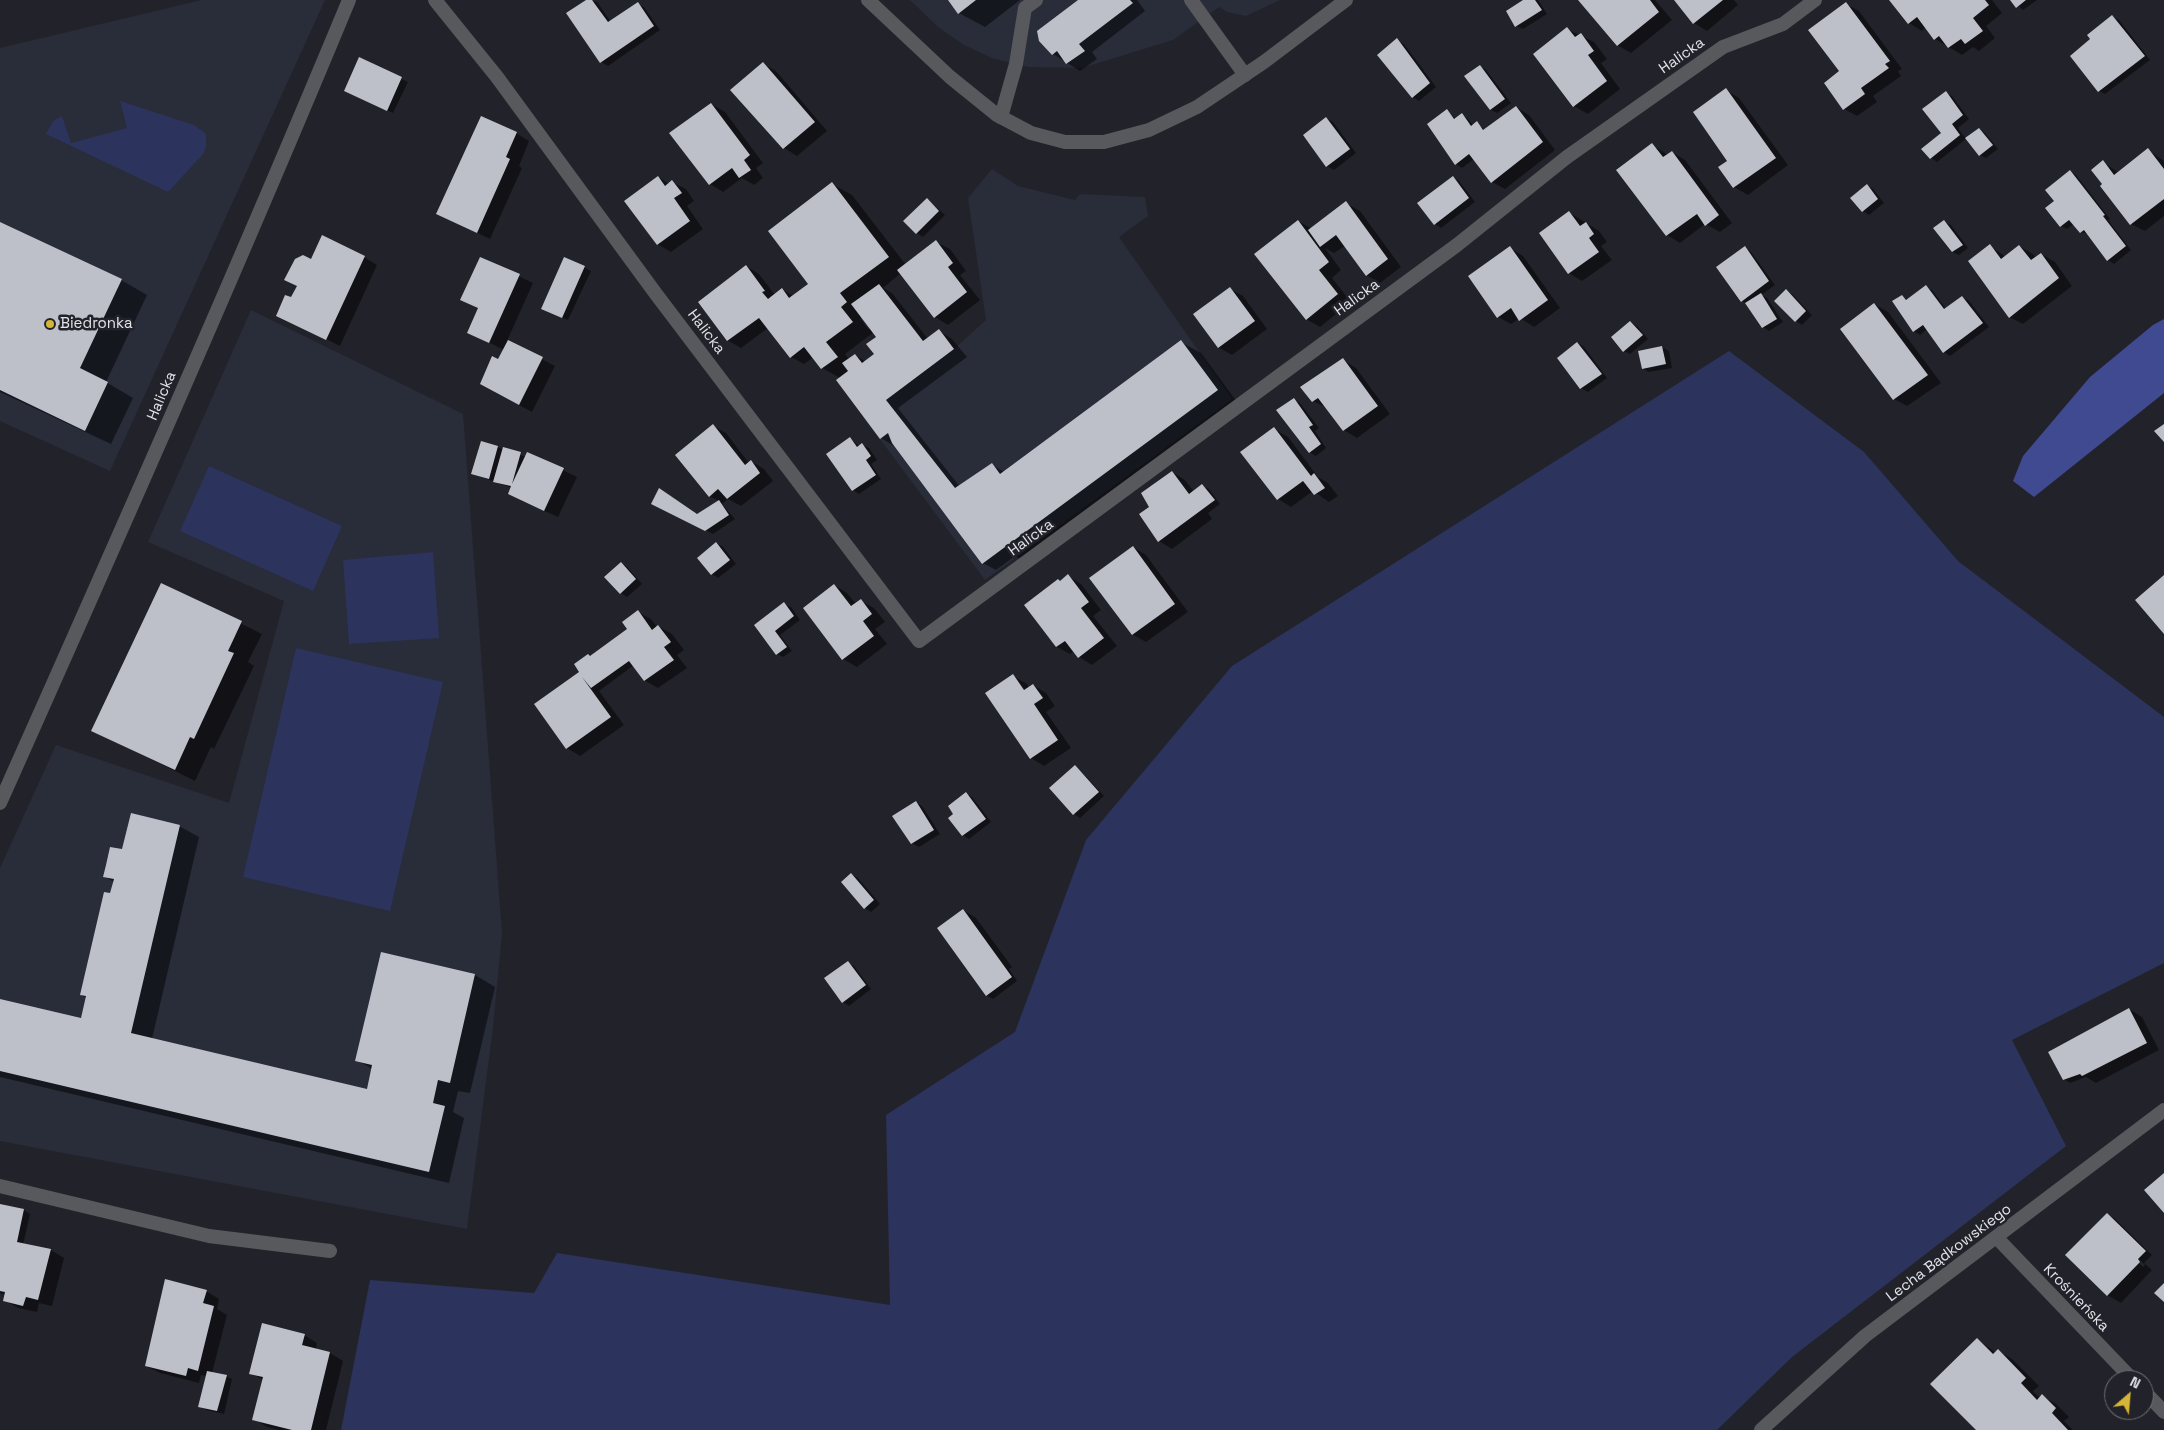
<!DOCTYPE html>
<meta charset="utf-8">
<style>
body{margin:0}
#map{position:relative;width:2164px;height:1430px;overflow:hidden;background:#22232a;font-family:"Space Grotesk",sans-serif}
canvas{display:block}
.north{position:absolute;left:2104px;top:1370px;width:50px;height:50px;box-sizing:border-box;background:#22232a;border:1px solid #6f7076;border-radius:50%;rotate:27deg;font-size:14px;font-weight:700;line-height:20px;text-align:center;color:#e3e4e9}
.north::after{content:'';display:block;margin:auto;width:18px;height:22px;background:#d5b535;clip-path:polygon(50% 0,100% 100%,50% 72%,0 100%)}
</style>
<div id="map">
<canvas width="2164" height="1430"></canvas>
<div class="north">N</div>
</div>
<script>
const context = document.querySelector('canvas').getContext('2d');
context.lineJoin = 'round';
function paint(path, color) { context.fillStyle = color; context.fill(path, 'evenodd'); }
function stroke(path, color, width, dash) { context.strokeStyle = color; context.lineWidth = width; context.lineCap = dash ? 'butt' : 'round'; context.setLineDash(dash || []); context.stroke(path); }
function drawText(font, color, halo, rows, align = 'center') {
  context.font = font + ' "Space Grotesk",sans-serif'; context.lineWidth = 5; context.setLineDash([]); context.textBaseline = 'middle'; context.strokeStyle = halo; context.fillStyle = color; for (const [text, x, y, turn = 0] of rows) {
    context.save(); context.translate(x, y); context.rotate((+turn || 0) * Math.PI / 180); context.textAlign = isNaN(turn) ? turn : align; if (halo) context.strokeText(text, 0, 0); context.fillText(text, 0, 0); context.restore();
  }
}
const built = new Path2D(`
 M202,0H325L110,471L0,421V48Z
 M910,0H1280L1246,16L1227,12L1219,7L1173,40L1082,68L1028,67L992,58L964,45L938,27Z
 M992,169L1018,186L1075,200L1080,194L1145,197L1148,216L1119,237L1232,399L985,580L865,419L886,400L954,349L986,320L968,198Z
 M251,310L463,414L502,933L493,1027L467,1229L0,1141V868L56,745L229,803L284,601L148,542Z`);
const green = new Path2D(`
 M120,101L194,125L206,134V147L203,154L168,192L46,134L53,121L62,116L71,143L127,128Z
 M1729,351L1864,452L1958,561L2164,717V963L2012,1040L2066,1146L1792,1357L1717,1430H341L370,1280L534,1293L557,1253L890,1305L886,1115L1015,1032L1086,840L1232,666Z
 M209,466L342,526L313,591L180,531Z
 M433,552L439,638L349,644L343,560Z
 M296,648L443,682L390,911L243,877Z`);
const forest = new Path2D(`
 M2164,319V393L2034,497L2013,481L2023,456L2090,377L2153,325Z`);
const shadow = new Path2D(`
 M588,0L597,2L611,22L638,4L644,7L660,30L608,66L601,62Z
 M949,0H1020L985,27L959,13Z
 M1080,0H1137L1145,11L1092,52L1097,59L1080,71L1053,54Z
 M1525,0H1538L1547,14L1523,29L1516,26Z
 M1580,0H1655L1672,20L1631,53L1617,45Z
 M1677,0H1734L1738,5L1707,31L1694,23Z
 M1891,0H1992L2002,13L1986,26L1995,38L1979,51L1973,47L1962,55L1935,39L1926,27L1922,31L1909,23Z
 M2012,0H2037L2023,10Z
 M1846,4L1859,11L1902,69L1898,71L1901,76L1873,96L1877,102L1857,116L1844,109L1841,71Z
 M2112,17L2119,20L2150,60L2105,94L2099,91L2092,40Z
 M1567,29L1594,42L1607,59L1601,63L1620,89L1588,114L1574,106L1534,54Z
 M1397,40L1404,44L1436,87L1419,101L1413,97Z
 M359,59L408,82L393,113L351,94Z
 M763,64L776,71L827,131L797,156L784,148L732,90Z
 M1480,66L1486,70L1511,103L1497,113L1491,110L1466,76Z
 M1726,90L1739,98L1788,165L1748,195L1734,187L1729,161Z
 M1946,93L1952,96L1969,119L1958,128L1966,139L1937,162L1931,158L1943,133Z
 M711,104L725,112L763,163L756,168L763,178L754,185L742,178L723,192L710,184Z
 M1516,107L1529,115L1555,150L1505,189L1492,182L1474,159L1462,168L1456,164L1428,125L1447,111L1456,119L1462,115L1468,119L1473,125L1477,123L1486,131Z
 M1326,118L1333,122L1356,153L1334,170L1327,166L1304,135Z
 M1979,129L1985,133L1998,149L1986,158L1979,155Z
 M516,133L529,141L519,166L522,168L490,239L438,214Z
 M1652,145L1668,155L1672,152L1685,160L1732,223L1720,232L1705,224L1680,243L1667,235Z
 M2148,150L2164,161V216L2145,231L2131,224L2103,162L2119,173Z
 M2070,171L2076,175L2110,219L2108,220L2131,250L2114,264L2108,260L2088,234L2081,232L2074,224L2067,229L2061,226L2056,201Z
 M658,177L669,184L672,182L686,189L694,201L687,206L703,229L671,252L657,244Z
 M1453,177L1459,181L1475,202L1441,228L1435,224Z
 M832,184L852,195L906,265L936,242L950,249L966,271L960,275L980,300L948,325L935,317L901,273L883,288L892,293L928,339L939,331L952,339L967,357L898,408L960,487L992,465L1004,472L1181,342L1201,353L1237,402L1022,560L1015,556L996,570L983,563L895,445L894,446L881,438L840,378L822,368L814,357L804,364L791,357L768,328L741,348L727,340L746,266L759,274L775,295L782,289L793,296L810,284ZM862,317L870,328L868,329L860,318ZM874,332L877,337L875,354L866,362L855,355L849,359L845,354Z
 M1867,185L1873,189L1884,203L1869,215L1863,211Z
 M927,199L945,215L923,237L917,233Z
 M1346,203L1360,211L1401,267L1380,283L1366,275L1345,246L1334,253L1325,248L1341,270L1332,278L1351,302L1320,327L1306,319L1298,221L1312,229Z
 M1570,213L1599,231L1607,242L1601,246L1612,260L1582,281L1569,273Z
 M1944,222L1951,225L1968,248L1959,255L1952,252Z
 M0,223L121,280L147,295L106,382L133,398L111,444L0,392Z
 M1990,246L2006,257L2019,246L2033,254L2036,258L2041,254L2055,262L2072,286L2023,324L2009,317Z
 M1510,248L1523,256L1560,308L1534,327L1520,318L1511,324L1498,317Z
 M1745,248L1751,252L1775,285L1761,295L1767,298L1783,322L1769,331L1763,327L1747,304L1742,301Z
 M364,257L377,265L340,346L277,315L291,299L311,260Z
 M480,258L533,283L507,341L555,366L532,412L494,392L499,361L504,350L468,332L479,309L462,299Z
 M565,258L591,271L568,320L548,312Z
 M1926,287L1932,290L1946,309L1962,297L1969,301L1989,327L1950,356L1944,352L1927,329L1920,335L1914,331L1902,296L1908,300Z
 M1230,289L1243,296L1267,329L1232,355L1218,347Z
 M1786,291L1792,294L1812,315L1802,325L1796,321L1776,301Z
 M1874,304L1888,312L1941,383L1907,406L1894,399Z
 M1630,322L1637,326L1648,339L1630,354L1624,351Z
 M1578,343L1584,347L1607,378L1588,392L1581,388L1559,358Z
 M1662,347L1669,351L1672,368L1649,372L1643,369Z
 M1343,360L1356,368L1390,414L1357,438L1344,430L1327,408L1313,401Z
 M1294,400L1300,403L1319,428L1315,431L1326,448L1316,456L1309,452Z
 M713,426L726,433L749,463L751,461L764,469L773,481L741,506L728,499L722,504L735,519L713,534L659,507L698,515L719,501L709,496Z
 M1274,429L1288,437L1318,477L1328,483L1338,496L1329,502L1313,491L1291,507L1278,499L1242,452Z
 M850,438L860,447L862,445L869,448L877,460L871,464L881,479L859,494L853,490Z
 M482,442L526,457L528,453L577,477L558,517L522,501L512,488L473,474Z
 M1172,472L1185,480L1194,492L1202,486L1209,489L1220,504L1208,513L1212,519L1172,549L1159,541L1151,507Z
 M716,543L723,547L736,564L718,578L712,574L699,558Z
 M1133,547L1146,555L1188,612L1146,642L1132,634Z
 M621,563L627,567L642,584L627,597L621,593Z
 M1068,576L1081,584L1101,610L1093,616L1117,646L1092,665L1079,657L1074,651L1070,654L1057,647L1026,606L1059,580L1061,582Z
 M162,584L262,634L248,662L254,666L214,749L211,747L195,781L93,730Z
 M834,585L847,593L856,604L861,601L874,608L885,622L875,629L887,644L857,667L843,659L804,608Z
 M785,604L791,607L800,620L780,635L792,651L783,657L777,654L756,625Z
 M638,612L651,619L657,627L658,626L672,634L684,650L677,655L687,668L658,688L644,680L634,665L599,691L624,725L580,756L567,748L535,704L579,673L591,657L628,629Z
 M1013,676L1027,684L1029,688L1033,685L1046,693L1055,706L1046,712L1071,748L1044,766L1031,758Z
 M1075,767L1081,771L1104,796L1080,818L1074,814L1051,789Z
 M966,793L972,797L991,822L969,839L963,835L955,814Z
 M916,802L922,806L940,834L919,847L912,843Z
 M179,826L199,837L152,1039L368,1090L372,1069L357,1060L382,953L475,975L495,987L470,1093L458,1091L453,1112L464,1118L449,1183L0,1077V1000L82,1020L87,998L81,995L114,882L104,876L123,851Z
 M851,874L858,878L880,904L871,912L865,908Z
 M963,910L976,918L1012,967L1009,969L1017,981L993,999L986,995Z
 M848,963L854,966L871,989L849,1006L843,1002Z
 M2129,1009L2142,1017L2159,1050L2096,1083L2086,1077L2070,1083L2064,1079L2049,1052Z
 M0,1206L24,1210L30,1214L23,1245L51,1250L64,1258L52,1306L39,1303L37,1312L18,1308L5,1300L6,1296L0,1293Z
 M2107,1215L2114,1218L2152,1255L2144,1263L2152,1270L2121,1303L2107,1295ZM2110,1231L2145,1265L2143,1267L2108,1232Z
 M206,1291L219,1299L217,1309L227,1315L212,1373L226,1376L232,1379L224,1414L206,1410L200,1406L207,1376L201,1375L199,1383L160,1373L146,1366Z
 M304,1335L317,1343L316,1350L330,1353L343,1361L326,1430H278L267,1427L254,1419L263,1380L251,1373Z
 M1977,1339L1996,1353L1998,1351L2012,1359L2039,1386L2033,1391L2040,1398L2042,1396L2056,1404L2069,1417L2064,1421L2073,1430H1978Z`);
const building = new Path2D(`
 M586,0H592L608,22L638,2L654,26L600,63L566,13Z
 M948,0H976L958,14Z
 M1078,0H1130L1133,3L1079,44L1085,51L1066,64L1057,51L1052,55L1039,41L1037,31Z
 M1523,0H1535L1542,10L1515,27L1506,11Z
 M1578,0H1650L1659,12L1617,46Z
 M1674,0H1723L1693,24Z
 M1889,0H1985L1989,5L1973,18L1983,31L1965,44L1961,39L1948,48L1939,36L1934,40L1917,17L1908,24Z
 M2010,0H2026L2016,8Z
 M1846,2L1890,61L1885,64L1889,68L1861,88L1865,94L1843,110L1824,83L1839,71L1808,30Z
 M2112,15L2145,56L2098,92L2070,56L2090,39L2087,35Z
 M1567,27L1575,37L1581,33L1594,51L1588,55L1607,81L1573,107L1533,54Z
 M1397,38L1430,83L1412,98L1377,55Z
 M359,57L402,77L387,111L344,91Z
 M763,62L815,122L783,149L730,90Z
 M1480,65L1505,99L1490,110L1464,76Z
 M1726,88L1776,158L1733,188L1718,167L1727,161L1693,112Z
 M1946,91L1963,115L1952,124L1960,135L1930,159L1921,149L1941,133L1922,109Z
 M711,103L750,155L744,160L751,170L739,178L732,168L709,185L669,133Z
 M1516,106L1543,142L1491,183L1469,154L1455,165L1427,124L1447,109L1454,119L1462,113L1471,126L1477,121L1483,130Z
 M481,116L517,132L506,157L510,159L477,233L436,214Z
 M1326,117L1350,149L1326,167L1303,135Z
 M1979,128L1993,145L1979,156L1965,138Z
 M1652,143L1663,157L1672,151L1719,215L1705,226L1697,214L1666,236L1616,170Z
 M2148,148L2164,169V199L2130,225L2100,186L2102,184L2091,170L2103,160L2114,175Z
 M2070,170L2105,215L2103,216L2126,246L2107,261L2084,230L2080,233L2069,220L2060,227L2045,208L2054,201L2045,190Z
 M658,176L665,186L672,180L682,193L674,198L690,221L657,245L624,201Z
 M1453,176L1469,198L1434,225L1417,203Z
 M832,182L889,257L840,293L847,302L841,307L853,322L826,342L838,357L821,369L804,347L790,358L759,318L727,341L698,302L746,265L765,291L762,292L768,299L782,288L789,298L808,284L768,231Z
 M1867,184L1878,199L1862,212L1850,198Z
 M927,198L939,211L916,234L903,221Z
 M1346,201L1388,259L1366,276L1336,235L1320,247L1308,230Z
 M1569,211L1580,226L1586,222L1594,234L1589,238L1599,252L1568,274L1539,233Z
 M1298,220L1329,262L1319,270L1338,294L1306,320L1254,254Z
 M1944,220L1963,245L1952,252L1933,228Z
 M0,222L122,279L80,368L108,382L85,431L0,390Z
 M322,235L365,256L326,340L276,316L285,295L291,297L297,286L284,280L295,259L303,255L311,259Z
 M936,240L953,263L948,267L967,292L934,318L897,270Z
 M1990,244L2001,259L2019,245L2031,260L2041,253L2059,278L2009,318L1968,261Z
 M1510,246L1548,300L1519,321L1511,308L1497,318L1468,276Z
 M1745,246L1769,281L1741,302L1716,267Z
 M480,257L520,274L489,343L467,333L478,308L460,300Z
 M564,257L585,266L562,318L541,309Z
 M879,284L923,341L939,329L954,349L886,400L955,488L992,463L1000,474L1181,340L1218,390L982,564L892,443L888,433L880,439L836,380L848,371L842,363L855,354L862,363L874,354L866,344L876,337L851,304Z
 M1926,285L1944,309L1962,296L1983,323L1943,353L1923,325L1913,332L1892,301L1902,295L1906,300Z
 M1230,287L1255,321L1218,348L1193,314Z
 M1786,289L1806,311L1795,322L1774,301Z
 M1761,293L1777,319L1762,328L1745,303Z
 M1874,303L1928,375L1893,400L1840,329Z
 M1630,321L1643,335L1623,352L1611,337Z
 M508,340L543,357L519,405L480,384L492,356L498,359Z
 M1577,342L1602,374L1580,389L1557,358Z
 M1662,346L1666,364L1642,369L1638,351Z
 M1343,358L1378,406L1343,431L1318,398L1312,402L1300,387Z
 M1294,398L1313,425L1309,427L1321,444L1309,453L1276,410Z
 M713,424L745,465L751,460L760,473L727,499L718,489L709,497L675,455Z
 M2164,424V442L2154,431Z
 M1274,427L1311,476L1314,473L1325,488L1314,495L1303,481L1277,500L1240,452Z
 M850,437L857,447L862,443L871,456L866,460L876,475L852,491L826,454Z
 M481,441L498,446L489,479L471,474Z
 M503,447L521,452L512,484L527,452L564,468L544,511L508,494L511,486L493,482Z
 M1172,471L1189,494L1202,484L1215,500L1158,542L1139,514L1149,507L1141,493Z
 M659,488L697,514L719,500L729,515L705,531L651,504Z
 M716,542L730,560L711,575L697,558Z
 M1133,546L1175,604L1132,635L1089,578Z
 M621,562L636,579L620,594L604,577Z
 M1068,574L1089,602L1081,608L1104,638L1078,658L1065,641L1056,647L1024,605L1058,579L1060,581Z
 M2164,575V634L2135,600Z
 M161,583L242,621L228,651L234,653L194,739L190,737L175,770L91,731Z
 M834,584L851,606L861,599L872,614L863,621L874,636L842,660L803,608Z
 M784,602L794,616L775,631L787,647L776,655L754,625Z
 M638,610L652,630L658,625L671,642L664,647L674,660L644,681L629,661L591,688L582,677L611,717L566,749L534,704L579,672L574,664L588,654L590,656L627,629L622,622Z
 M1013,674L1024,690L1033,684L1043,698L1034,704L1058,740L1030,759L985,693Z
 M1075,765L1099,792L1073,815L1049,788Z
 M966,792L986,819L962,836L948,818L953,814L948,806Z
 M916,801L934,830L911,844L892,816Z
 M131,813L180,825L131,1033L367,1089L372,1065L355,1061L381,952L475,974L450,1083L438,1080L433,1103L445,1106L429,1172L0,1071V999L81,1018L86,996L80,995L104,892L110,893L114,879L103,877L106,865L110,847L122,849Z
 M851,873L874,900L864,909L841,882Z
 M963,909L1012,977L986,996L937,928Z
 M848,961L866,985L842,1003L824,978Z
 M2129,1008L2147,1043L2082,1076L2080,1074L2063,1080L2048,1052Z
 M2164,1173V1213L2144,1190Z
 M0,1204L24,1209L17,1242L51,1249L38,1300L26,1297L23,1306L3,1301L5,1292L0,1291Z
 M2107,1213L2146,1251L2138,1259L2140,1262L2107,1296L2065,1255Z
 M165,1279L207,1290L203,1303L214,1306L198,1371L188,1368L186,1376L145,1366Z
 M2164,1283V1302L2154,1293Z
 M262,1323L305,1334L302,1345L330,1352L311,1430H292L252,1420L263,1377L249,1374Z
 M1977,1338L1993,1354L1998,1349L2026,1378L2021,1383L2037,1400L2042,1394L2056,1408L2052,1413L2068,1430H1976L1930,1384Z
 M207,1371L227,1375L217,1411L198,1407Z`);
const service = new Path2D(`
 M1191,0L1245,75
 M1001,117L1016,64L1025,8L1036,0
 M0,1186L209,1236L330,1251`);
const minor = new Path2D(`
 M435,0L497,77L656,294L919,641L1457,245L1567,157L1723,47L1783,24L1815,0
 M0,803C119,536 237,270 349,0
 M1997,1238L2133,1380
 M2144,1391L2164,1412
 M1761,1430L1865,1336L2164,1110`);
const tertiary = new Path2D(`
 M868,0L950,77L997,115L1031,133L1065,142H1104L1149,130L1197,107L1264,62L1346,0`);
const markers = [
 [50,324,5,"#d5b535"]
];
const streetNames = [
 ["Halicka",1682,56,-35],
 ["Halicka",1357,298,-36],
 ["Halicka",706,332,53],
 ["Halicka",162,396,-67],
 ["Halicka",1031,538,-36],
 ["Lecha Bądkowskiego",1949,1253,-37],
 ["Krośnieńska",2076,1298,46]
];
const poiNames = [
 ["Biedronka",60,324]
];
paint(built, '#292c39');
paint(green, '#2c335d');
paint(forest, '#404a90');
paint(shadow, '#0007');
paint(building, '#bec0c9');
stroke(service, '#58595d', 14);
stroke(minor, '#58595d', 14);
stroke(tertiary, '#58595d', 14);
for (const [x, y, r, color] of markers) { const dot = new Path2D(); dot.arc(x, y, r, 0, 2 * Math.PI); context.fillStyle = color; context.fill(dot); stroke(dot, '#22232a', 2); }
drawText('15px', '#e3e4e9', '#22232a', streetNames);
drawText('15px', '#e3e4e9', '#22232a', poiNames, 'left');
</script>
